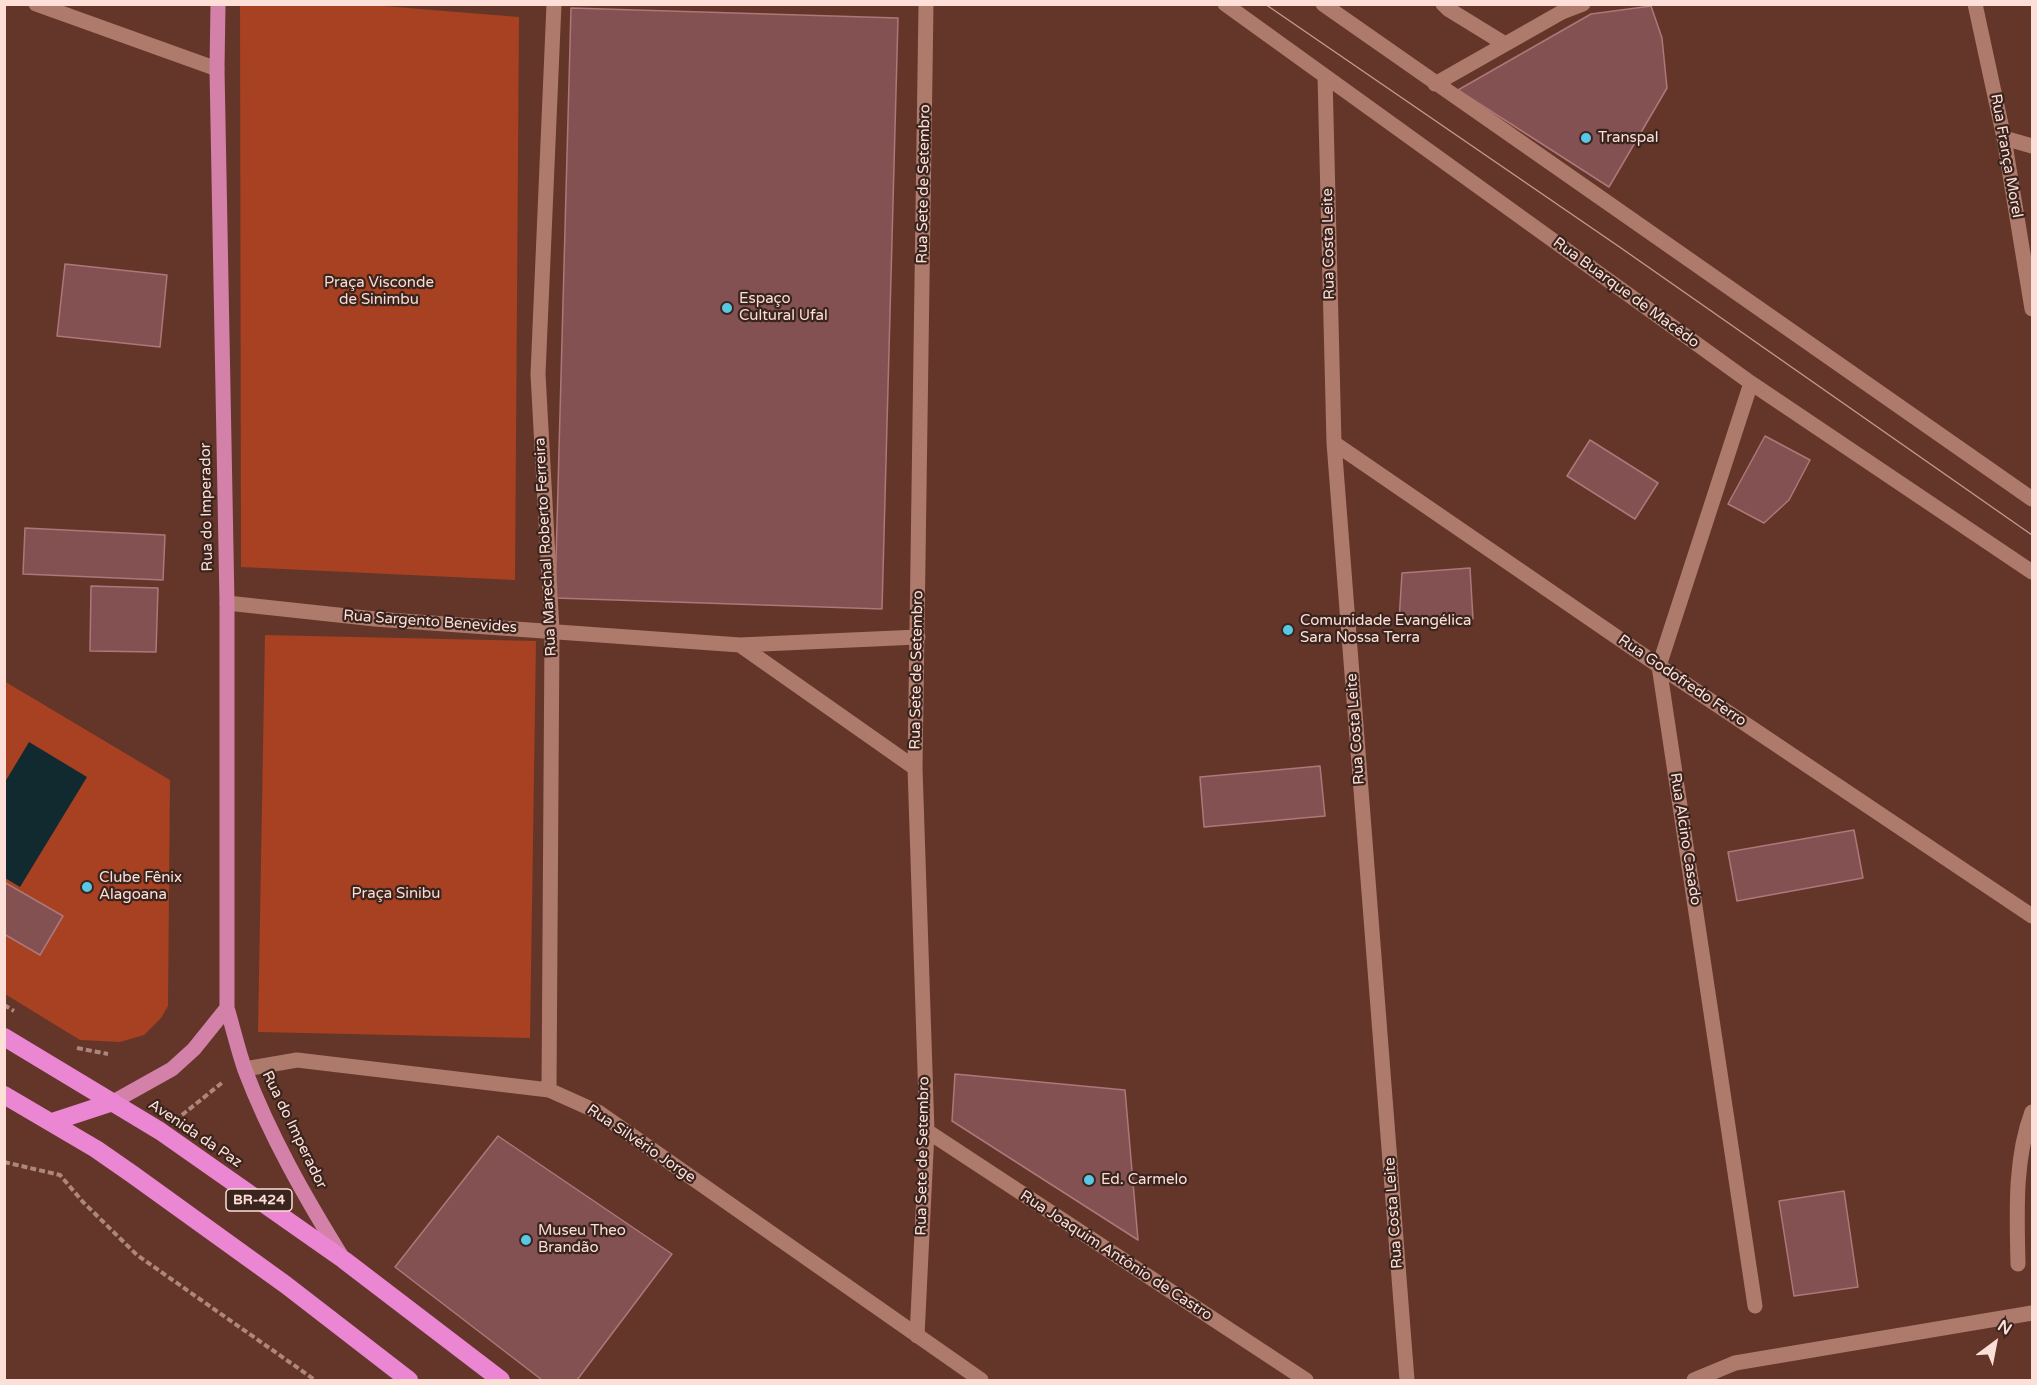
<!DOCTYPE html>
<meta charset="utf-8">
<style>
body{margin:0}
#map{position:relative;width:2037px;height:1385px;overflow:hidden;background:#643629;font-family:"Varela Round",sans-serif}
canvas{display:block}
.frame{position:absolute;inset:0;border:6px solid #fddfd7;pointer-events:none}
.north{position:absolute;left:1965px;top:1313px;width:60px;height:60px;-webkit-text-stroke:4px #3a241e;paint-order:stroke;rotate:32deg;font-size:16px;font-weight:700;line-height:24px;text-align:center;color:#fddfd7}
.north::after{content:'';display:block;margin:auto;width:21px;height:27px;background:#fddfd7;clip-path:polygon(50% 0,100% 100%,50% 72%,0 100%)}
</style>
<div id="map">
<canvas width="2037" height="1385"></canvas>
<div class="frame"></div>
<div class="north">N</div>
</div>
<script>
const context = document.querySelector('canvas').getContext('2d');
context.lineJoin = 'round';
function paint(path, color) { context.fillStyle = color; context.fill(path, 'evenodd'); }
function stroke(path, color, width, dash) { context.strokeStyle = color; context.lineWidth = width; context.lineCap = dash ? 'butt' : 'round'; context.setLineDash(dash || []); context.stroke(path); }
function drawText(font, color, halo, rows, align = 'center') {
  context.font = font + ' "Varela Round",sans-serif'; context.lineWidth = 4.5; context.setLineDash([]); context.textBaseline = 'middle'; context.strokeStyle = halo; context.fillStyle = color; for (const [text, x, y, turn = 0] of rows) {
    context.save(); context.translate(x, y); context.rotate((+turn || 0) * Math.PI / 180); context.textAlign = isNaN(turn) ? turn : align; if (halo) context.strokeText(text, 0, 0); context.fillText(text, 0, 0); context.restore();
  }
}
const green = new Path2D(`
 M240,5H371L519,17L515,580L241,567Z
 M265,635L536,641L530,1038L258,1032Z
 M4,681L170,780L168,1006L161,1018L144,1035L120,1042L80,1040L5,994Z`);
const water = new Path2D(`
 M29,742L87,777L20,887L5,878V782Z`);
const building = new Path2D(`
 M1651,6L1662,38L1667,88L1609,187L1458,90L1591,14Z
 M571,8L898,18L882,609L555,598Z
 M65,264L167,275L160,347L57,336Z
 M1765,436L1810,460L1789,500L1764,523L1728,504Z
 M1590,440L1658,483L1635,519L1567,476Z
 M25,528L165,535L163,580L23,574Z
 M1470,568L1473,619L1399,621L1402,573Z
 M91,586L158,588L156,652L90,651Z
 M1320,766L1325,816L1204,827L1200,777Z
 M1854,830L1863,878L1737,901L1728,852Z
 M4,882L63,916L40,955L4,934Z
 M955,1074L1125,1090L1138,1240L952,1121Z
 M498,1136L672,1254L577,1380H542L395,1267Z
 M1844,1191L1858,1287L1794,1296L1779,1201Z`);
const path = new Path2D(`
 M4,1005L14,1011
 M77,1048L108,1054
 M182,1115L223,1082
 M4,1162L60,1175L83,1202L137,1255L315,1380`);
const minor = new Path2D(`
 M36,4L217,69
 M1225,4L1751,383L2032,572
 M1323,4L2032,499
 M1443,4L1448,9L1505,44
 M1975,4L2004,138L2032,309
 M1325,76L1334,443L1407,1380
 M1435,84L1562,12L1583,4
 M2004,138L2032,146
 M1751,383L1659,666L1755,1306
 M1334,443L1659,666L2032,916
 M227,603L375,619L740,645L918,637
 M740,645L915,768
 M245,1069L297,1060L549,1090L598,1112L981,1380
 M549,1090L552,631L538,374L554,4
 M927,1131L1306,1380
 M2018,1264C2017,1214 2014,1160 2032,1112
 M917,1336L927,1131L915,768L926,4
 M1694,1380L1735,1363L2032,1313`);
const major = new Path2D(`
 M218,4L217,69L227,603V1008C233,1028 238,1050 245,1070C270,1136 305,1197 342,1257
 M113,1102L172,1069L194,1049L227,1008`);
const highway = new Path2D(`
 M4,1037L160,1131L344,1260L501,1380
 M4,1095L96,1149L132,1174L286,1285L409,1380
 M52,1122L113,1102`);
const tram = new Path2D(`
 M1265,4L1621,248L2032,535`);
const markers = [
 [1586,138,6,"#58c8e4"],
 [727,308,6,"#58c8e4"],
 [1288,630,6,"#58c8e4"],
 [87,887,6,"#58c8e4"],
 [1089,1180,6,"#58c8e4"],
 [526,1240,6,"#58c8e4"]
];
const shields = [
 [259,1200,66]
];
const shieldNames = [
 ["BR-424",259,1200]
];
const poiNames = [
 ["Transpal",1598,138],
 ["Espaço",739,299],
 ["Cultural Ufal",739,316],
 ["Comunidade Evangélica",1300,621],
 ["Sara Nossa Terra",1300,638],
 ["Clube Fênix",99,878],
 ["Alagoana",99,895],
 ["Ed. Carmelo",1101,1180],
 ["Museu Theo",538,1231],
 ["Brandão",538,1248]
];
const streetNames = [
 ["Rua França Morel",2006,156,80],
 ["Rua Sete de Setembro",924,184,-89],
 ["Rua Costa Leite",1329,244,-91],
 ["Rua Buarque de Macêdo",1626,293,36],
 ["Rua do Imperador",207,507,-91],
 ["Rua Marechal Roberto Ferreira",546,547,-93],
 ["Rua Sargento Benevides",430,622,4],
 ["Rua Sete de Setembro",917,670,-89],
 ["Rua Godofredo Ferro",1682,681,34],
 ["Rua Costa Leite",1356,729,-94],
 ["Rua Alcino Casado",1685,839,81],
 ["Rua do Imperador",294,1130,64],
 ["Avenida da Paz",195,1134,34],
 ["Rua Silvério Jorge",641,1144,34],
 ["Rua Sete de Setembro",923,1156,-89],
 ["Rua Costa Leite",1394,1213,-94],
 ["Rua Joaquim Antônio de Castro",1116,1256,33]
];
const parkNames = [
 ["Praça Visconde",379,283],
 ["de Sinimbu",379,300],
 ["Praça Sinibu",396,894]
];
paint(green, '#a84022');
paint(water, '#112a30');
paint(building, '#845153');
stroke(building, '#ae7779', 1.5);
stroke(path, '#ad877c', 4, [6, 3]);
stroke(minor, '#ae7a6b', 15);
stroke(major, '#d381a9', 15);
stroke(highway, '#eb86d3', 18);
stroke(tram, '#bd998f', 1.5);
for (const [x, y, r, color] of markers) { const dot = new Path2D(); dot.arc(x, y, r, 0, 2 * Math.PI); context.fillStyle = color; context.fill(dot); stroke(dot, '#3a241e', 2); }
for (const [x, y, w] of shields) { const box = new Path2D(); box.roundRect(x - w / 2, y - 11, w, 22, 4.5); context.fillStyle = '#3a241e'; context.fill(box); stroke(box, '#fddfd7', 1.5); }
drawText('bold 14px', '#fddfd7', null, shieldNames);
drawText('15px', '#fddfd7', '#3a241e', poiNames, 'left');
drawText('15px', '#fddfd7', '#3a241e', streetNames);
drawText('15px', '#fbdbd1', '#3a241e', parkNames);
</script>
